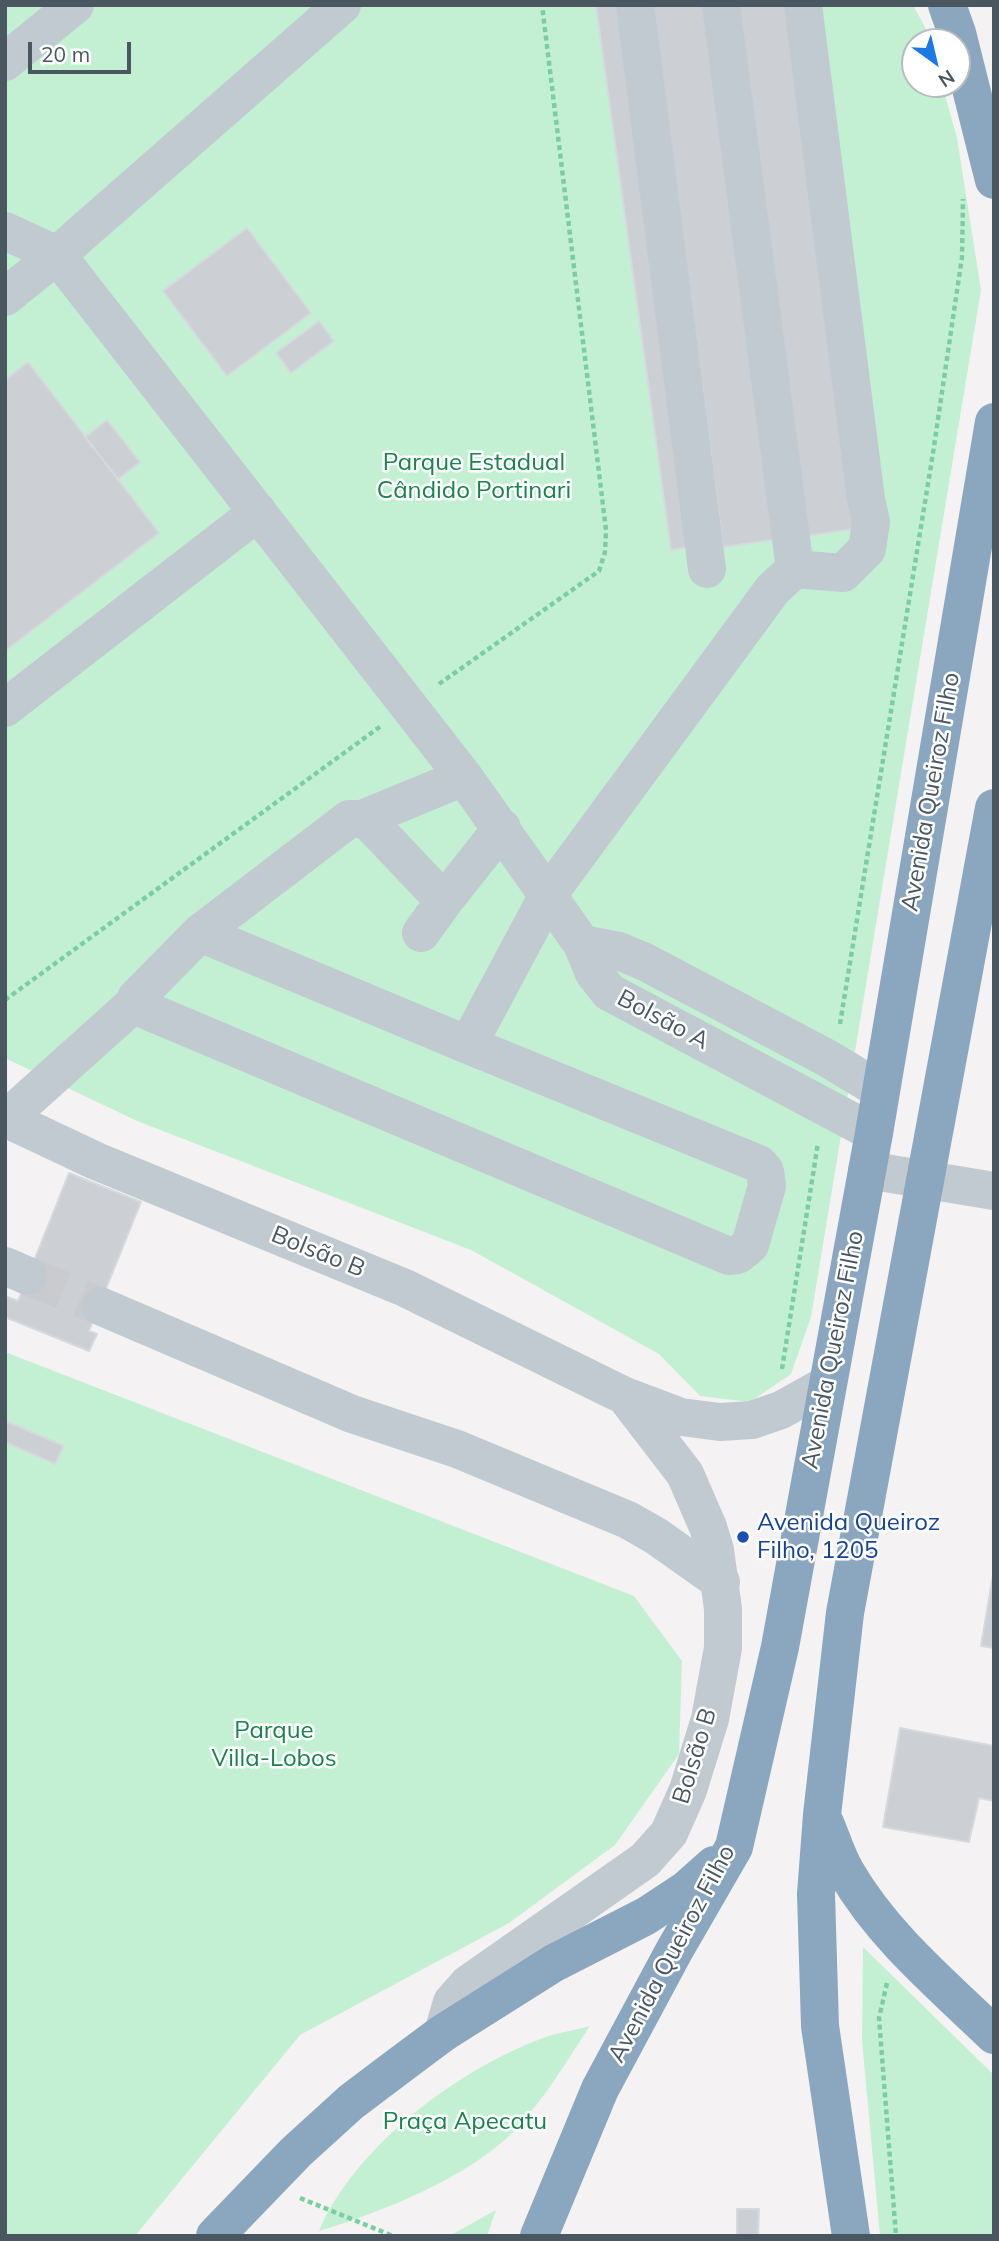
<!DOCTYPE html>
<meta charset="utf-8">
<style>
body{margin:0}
#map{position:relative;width:999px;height:2241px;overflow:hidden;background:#f4f2f2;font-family:Mulish,sans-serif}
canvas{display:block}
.frame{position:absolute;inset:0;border:7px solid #4a5660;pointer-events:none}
.north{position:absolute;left:901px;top:28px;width:70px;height:70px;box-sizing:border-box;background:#fff;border:2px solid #b7bbbf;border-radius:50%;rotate:146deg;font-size:19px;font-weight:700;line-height:28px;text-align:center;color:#4a5660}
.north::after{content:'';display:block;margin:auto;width:24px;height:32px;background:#1d7ae4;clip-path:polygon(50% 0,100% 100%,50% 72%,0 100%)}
.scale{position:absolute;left:28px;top:42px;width:103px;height:32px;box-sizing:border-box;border:4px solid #4a5660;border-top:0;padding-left:9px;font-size:21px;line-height:24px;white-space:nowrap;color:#4a5660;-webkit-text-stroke:5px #fff;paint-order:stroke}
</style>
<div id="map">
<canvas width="999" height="2241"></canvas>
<div class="frame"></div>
<div class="north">N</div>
<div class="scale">20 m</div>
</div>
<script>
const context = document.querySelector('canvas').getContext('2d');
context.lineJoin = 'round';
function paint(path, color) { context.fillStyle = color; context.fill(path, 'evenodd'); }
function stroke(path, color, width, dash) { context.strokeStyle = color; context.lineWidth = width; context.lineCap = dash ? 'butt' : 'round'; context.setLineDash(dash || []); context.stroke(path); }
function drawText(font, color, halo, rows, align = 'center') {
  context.font = font + ' Mulish,sans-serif'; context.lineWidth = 5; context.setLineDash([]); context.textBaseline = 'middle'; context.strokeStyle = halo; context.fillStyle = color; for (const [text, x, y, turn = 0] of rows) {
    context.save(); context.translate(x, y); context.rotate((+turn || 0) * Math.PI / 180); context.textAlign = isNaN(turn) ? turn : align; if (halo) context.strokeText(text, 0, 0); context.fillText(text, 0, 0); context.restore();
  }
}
const green = new Path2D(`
 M5,5H913L925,27L930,42H915V84H942L957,138L981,290L811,1317L791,1374L750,1402L700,1396L659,1354L471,1250L137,1121L5,1058Z
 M5,1352L634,1596L682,1661L679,1754L615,1845L509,1923L300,2035L135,2236H5Z
 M863,1947L994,2075V2236H880L862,2040Z
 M590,2026C566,2062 544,2100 514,2131C468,2178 382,2212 319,2231C354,2148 456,2071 538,2040C554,2033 573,2031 590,2026Z
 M496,2210L487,2236H449Z`);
const building = new Path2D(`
 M596,5H623L697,546L671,550Z
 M652,5H708L779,539L723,547Z
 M735,5H792L861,528L805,536Z
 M247,228L311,313L227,376L163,291Z
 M319,321L334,341L291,373L276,353Z
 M28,362L159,533L5,651V380Z
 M107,420L140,462L118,479L85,437Z
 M69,1173L141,1202L89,1331L97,1334L89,1351L5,1317V1296L18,1301Z
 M8,1422L64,1446L55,1464L5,1442V1427Z
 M994,1569V1648L981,1646Z
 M900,1728L994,1746V1801L979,1798L969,1842L883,1827Z
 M737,2209H759L758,2236H737Z`);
const minorTunnel = new Path2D(`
 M28,1276L100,1306`);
const path = new Path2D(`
 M439,684L599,571L605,552L606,530L542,5
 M5,1000L381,726
 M840,1024L933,453L962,257L963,199
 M782,1369L818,1143
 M887,1983L879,2018L896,2236
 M300,2198L393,2236`);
const minor = new Path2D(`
 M635,5L707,569
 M721,5L795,569
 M5,62L75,5
 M5,231L57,255L464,777L582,944L594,973L609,992L874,1133
 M5,297L57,255L342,5
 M5,708L258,512
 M362,819L464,777
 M200,933L468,1045L759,1164L765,1171L767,1186L750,1245L738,1255L729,1256L143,1009L139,1005L136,998Z
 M200,933L349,819H362L371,824L444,901L502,828
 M421,933L444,901
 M582,944L619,951L645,962L827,1058L880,1090
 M468,1045L548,895L773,589L795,569L843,573L867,549L871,522L866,499L803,5
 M5,1118L96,1161L405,1288L625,1396L681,1417L720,1422L752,1420L781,1410L826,1385
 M7,1118L137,1001
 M867,1170L994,1191
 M5,1266L28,1276
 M100,1306L352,1414L457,1449L628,1520L656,1536L721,1582
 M443,2033L452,2002L468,1984L645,1860L669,1833L688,1790L710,1719L723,1648V1609L715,1550L708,1527L685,1474L625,1396`);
const highway = new Path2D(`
 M947,5L957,33L994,180
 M825,1823C832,1839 837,1857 846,1872C883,1936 941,1984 994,2035
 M215,2236L296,2152L351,2102L400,2065L443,2033L554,1963L646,1916L687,1889L714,1865
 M539,2236L600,2089L674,1951L734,1847L780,1647L874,1133L994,422
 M851,2236L820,2026L816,1894L822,1815L845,1613L994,808`);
const markers = [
 [743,1537,7,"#1a4fb4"]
];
const parkNames = [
 ["Parque Estadual",474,463],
 ["Cândido Portinari",474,491],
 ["Parque",274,1731],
 ["Villa-Lobos",274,1759],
 ["Praça Apecatu",465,2122]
];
const streetNames = [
 ["Avenida Queiroz Filho",931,792,-80],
 ["Bolsão A",663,1020,28],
 ["Bolsão B",318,1252,22],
 ["Avenida Queiroz Filho",833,1350,-79],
 ["Bolsão B",695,1756,-73],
 ["Avenida Queiroz Filho",672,1954,-62]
];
const transitNames = [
 ["Avenida Queiroz",757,1523],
 ["Filho, 1205",757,1551]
];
paint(green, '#c3f0d3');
paint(building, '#cccfd4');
stroke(building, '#d6d9dd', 2);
stroke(minorTunnel, '#cacbce', 38, [38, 19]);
stroke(path, '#7bcea3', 4.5, [5, 3.5]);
stroke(minor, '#c1cad1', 38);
stroke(highway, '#8ba6bf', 38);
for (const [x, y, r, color] of markers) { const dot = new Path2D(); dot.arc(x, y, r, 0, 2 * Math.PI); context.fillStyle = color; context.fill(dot); stroke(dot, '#fff', 2.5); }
drawText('24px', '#19834b', '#fff', parkNames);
drawText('24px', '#4a5660', '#fff', streetNames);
drawText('24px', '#164399', '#fff', transitNames, 'left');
</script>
